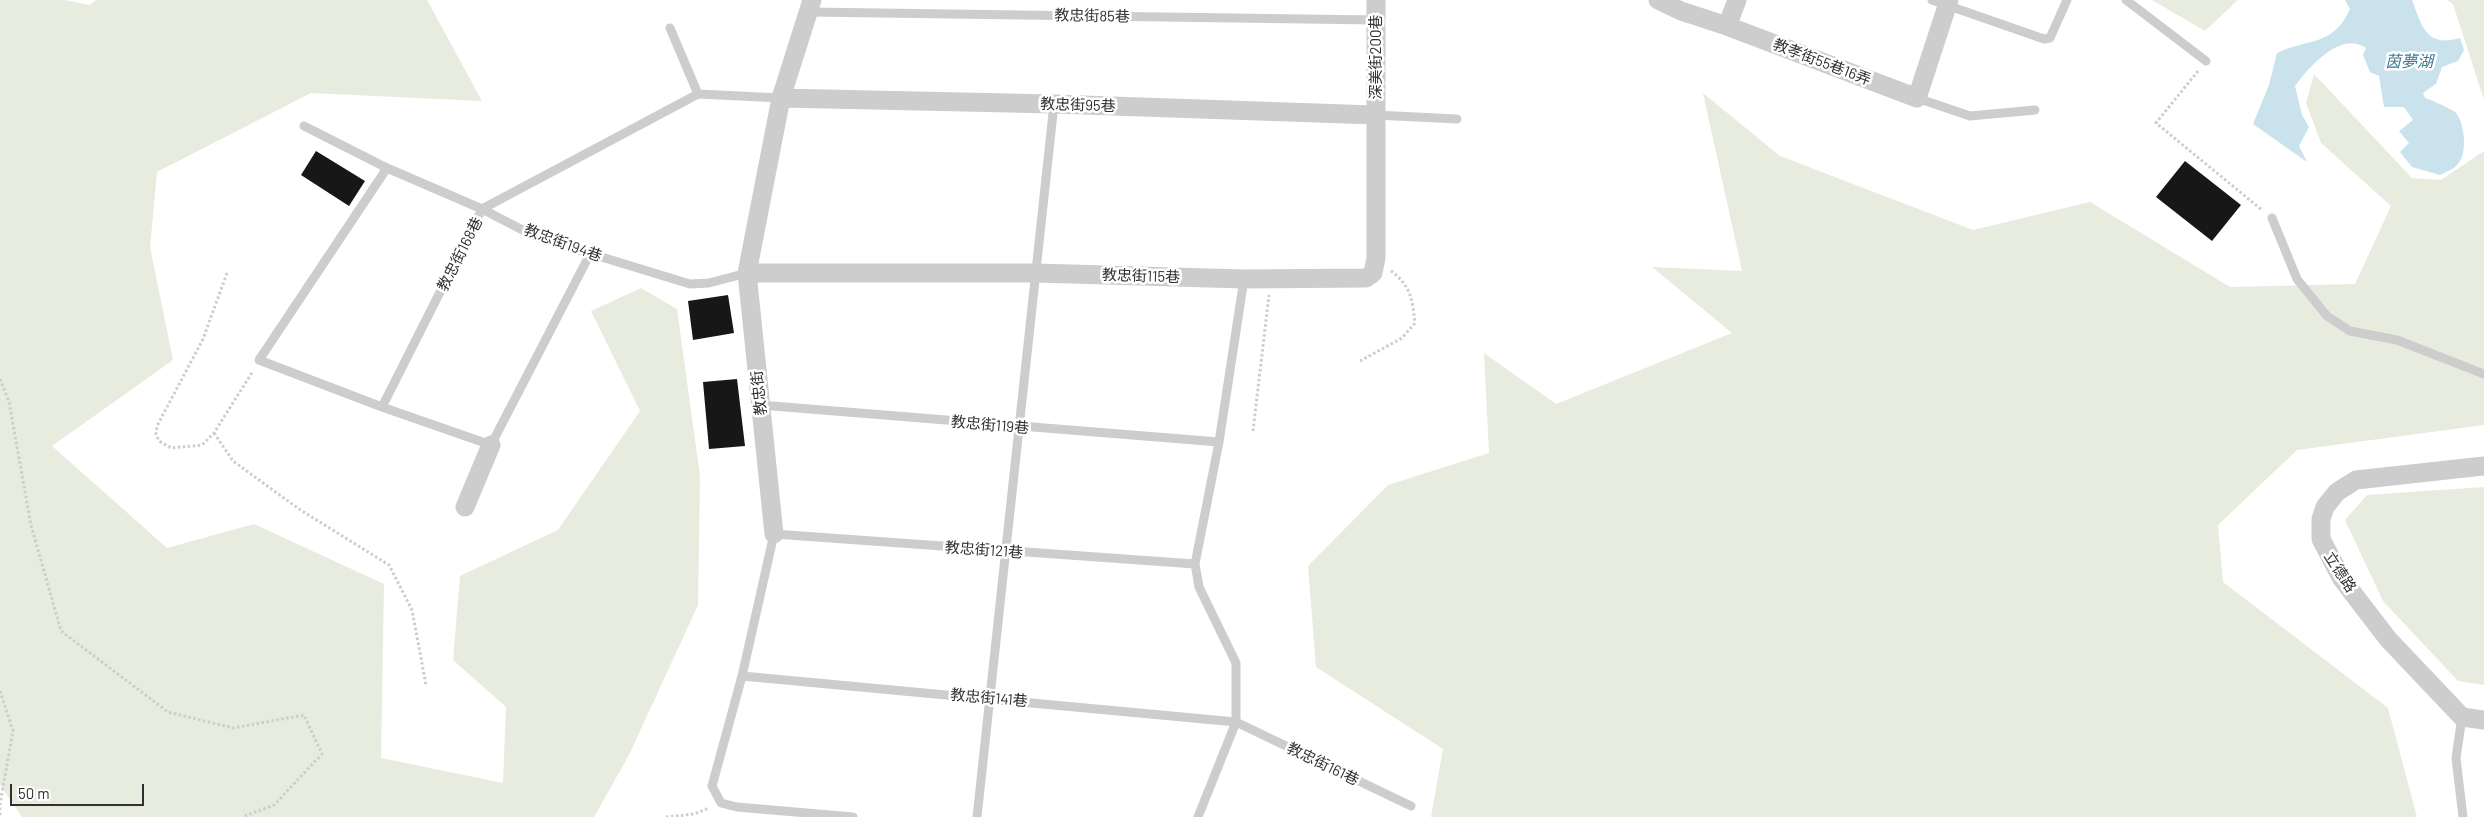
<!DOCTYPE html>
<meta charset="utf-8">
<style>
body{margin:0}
#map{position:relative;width:2484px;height:817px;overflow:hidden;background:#fff;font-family:Barlow,sans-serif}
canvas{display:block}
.scale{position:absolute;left:10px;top:784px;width:134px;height:22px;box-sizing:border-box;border:2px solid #303030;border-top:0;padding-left:6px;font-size:15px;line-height:18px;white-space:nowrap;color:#303030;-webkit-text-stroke:4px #fff;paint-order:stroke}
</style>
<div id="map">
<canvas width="2484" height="817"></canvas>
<div class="scale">50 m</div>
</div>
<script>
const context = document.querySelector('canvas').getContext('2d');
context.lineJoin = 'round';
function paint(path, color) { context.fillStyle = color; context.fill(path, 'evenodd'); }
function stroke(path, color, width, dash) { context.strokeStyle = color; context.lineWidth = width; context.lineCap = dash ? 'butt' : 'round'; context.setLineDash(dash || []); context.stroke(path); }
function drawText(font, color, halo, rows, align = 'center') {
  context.font = font + ' Barlow,"Noto Sans TC",sans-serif'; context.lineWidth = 5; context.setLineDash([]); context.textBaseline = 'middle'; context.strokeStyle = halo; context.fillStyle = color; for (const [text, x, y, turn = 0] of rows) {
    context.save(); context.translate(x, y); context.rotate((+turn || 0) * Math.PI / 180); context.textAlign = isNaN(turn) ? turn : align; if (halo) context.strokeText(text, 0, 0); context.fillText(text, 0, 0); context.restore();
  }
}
const green = new Path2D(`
 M0,0H64L90,5L96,0H427L482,101L311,93L157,172L150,247L173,360L52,446L167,548L254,524L384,584L381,758L503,783L506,707L453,660L460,576L558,530L640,411L591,311L641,288L677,309L700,476L698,605L629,755L594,817H22L0,785Z
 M2152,0H2238L2205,31Z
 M2447,0H2484V100L2453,4Z
 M2314,74L2412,178L2441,180L2484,151V425L2297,450L2218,525L2223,582L2388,708L2417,817H1431L1443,749L1316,667L1308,566L1388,485L1489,453L1484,353L1556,404L1732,333L1652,267L1742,271L1703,93L1780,156L1973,230L2090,202L2230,287L2355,284L2391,206L2321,143L2306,103Z
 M2484,487V685L2458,681L2383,601L2345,520L2367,495Z`);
const water = new Path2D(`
 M2345,0H2412C2422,26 2426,48 2460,38L2464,50L2458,61L2442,67L2436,84L2423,93L2425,98C2429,99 2454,110 2456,113C2465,124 2468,155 2457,165C2453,170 2445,172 2440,175L2412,167L2400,152L2409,143L2399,131L2413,120L2404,107H2384L2379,76L2370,72L2363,55L2366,48C2341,30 2309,67 2295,86L2302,115L2309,127L2299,146L2307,162L2253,124L2269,85L2277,53C2308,38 2333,47 2350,9Z`);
const building = new Path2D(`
 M316,151L365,181L349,206L301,175Z
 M2185,161L2241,205L2212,241L2156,197Z
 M728,295L734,333L693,340L688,301Z
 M737,379L745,446L709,449L703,382Z`);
const path = new Path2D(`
 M2198,71L2156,123L2262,210
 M227,273L203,339L157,426L156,434L159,441L171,448L202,445L214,433L253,371
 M1360,361L1402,338L1415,323C1412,298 1411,286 1390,270
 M0,379L9,402L31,525L61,631L168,712L233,728L304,715L322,754L274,805L242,817
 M1253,431L1269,295
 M214,433L233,461L299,509L389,565L412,610L426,685
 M0,691L13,731L0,804V817
 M666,817L694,814L709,808`);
const service = new Path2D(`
 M1932,0L2044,39L2050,38L2067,0
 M2126,0L2206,61
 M809,12L1376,20
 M670,28L698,94
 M1917,98L1970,116L2035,110
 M1375,115L1457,119
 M304,126L387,168L259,360L382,407L491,445L590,254
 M387,168L482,209L536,237L690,284L709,283L747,273
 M2272,218L2297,279L2327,316L2350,331L2397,340L2484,374
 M760,405L1219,442
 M382,407L482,209L698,94L781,98
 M742,676L1236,722L1411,806
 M2462,717L2456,758L2463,817
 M853,817L737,807L721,803L712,786L742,676L774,534L1195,564
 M977,817L1054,104
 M1198,817L1236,722V663L1199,587L1195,564L1219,442L1244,279`);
const minor = new Path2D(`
 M1658,0L1681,11L1727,26L1917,98L1949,0
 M1727,26L1737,0
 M781,98L1054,104L1375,115
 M747,273H1036L1244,279L1366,278L1373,273L1376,258V0
 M2484,466L2356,480L2337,492L2325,507L2321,519V539L2342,579L2388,639L2462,717L2484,720
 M465,507L491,445
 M774,534L747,273L781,98L812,0`);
const streetNames = [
 ["教忠街85巷",1092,16,1],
 ["深美街200巷",1376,57,-90],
 ["教孝街55巷16弄",1822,62,21],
 ["教忠街95巷",1078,105,2],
 ["教忠街194巷",563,243,20],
 ["教忠街168巷",460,254,-63],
 ["教忠街115巷",1141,276,2],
 ["教忠街",759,393,-96],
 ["教忠街119巷",990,425,5],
 ["教忠街121巷",984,550,4],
 ["立德路",2340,572,57],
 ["教忠街141巷",989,698,5],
 ["教忠街161巷",1323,764,26]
];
const waterNames = [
 ["茵夢湖",2409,62]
];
paint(green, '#e7ecde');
paint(water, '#cae2ec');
paint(building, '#171717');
stroke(path, '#cdcdcd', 3, [2.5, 2.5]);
stroke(service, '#cdcdcd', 9);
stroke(minor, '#cdcdcd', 19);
drawText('15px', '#303030', '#fff', streetNames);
drawText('italic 16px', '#3d7892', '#fff', waterNames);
</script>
